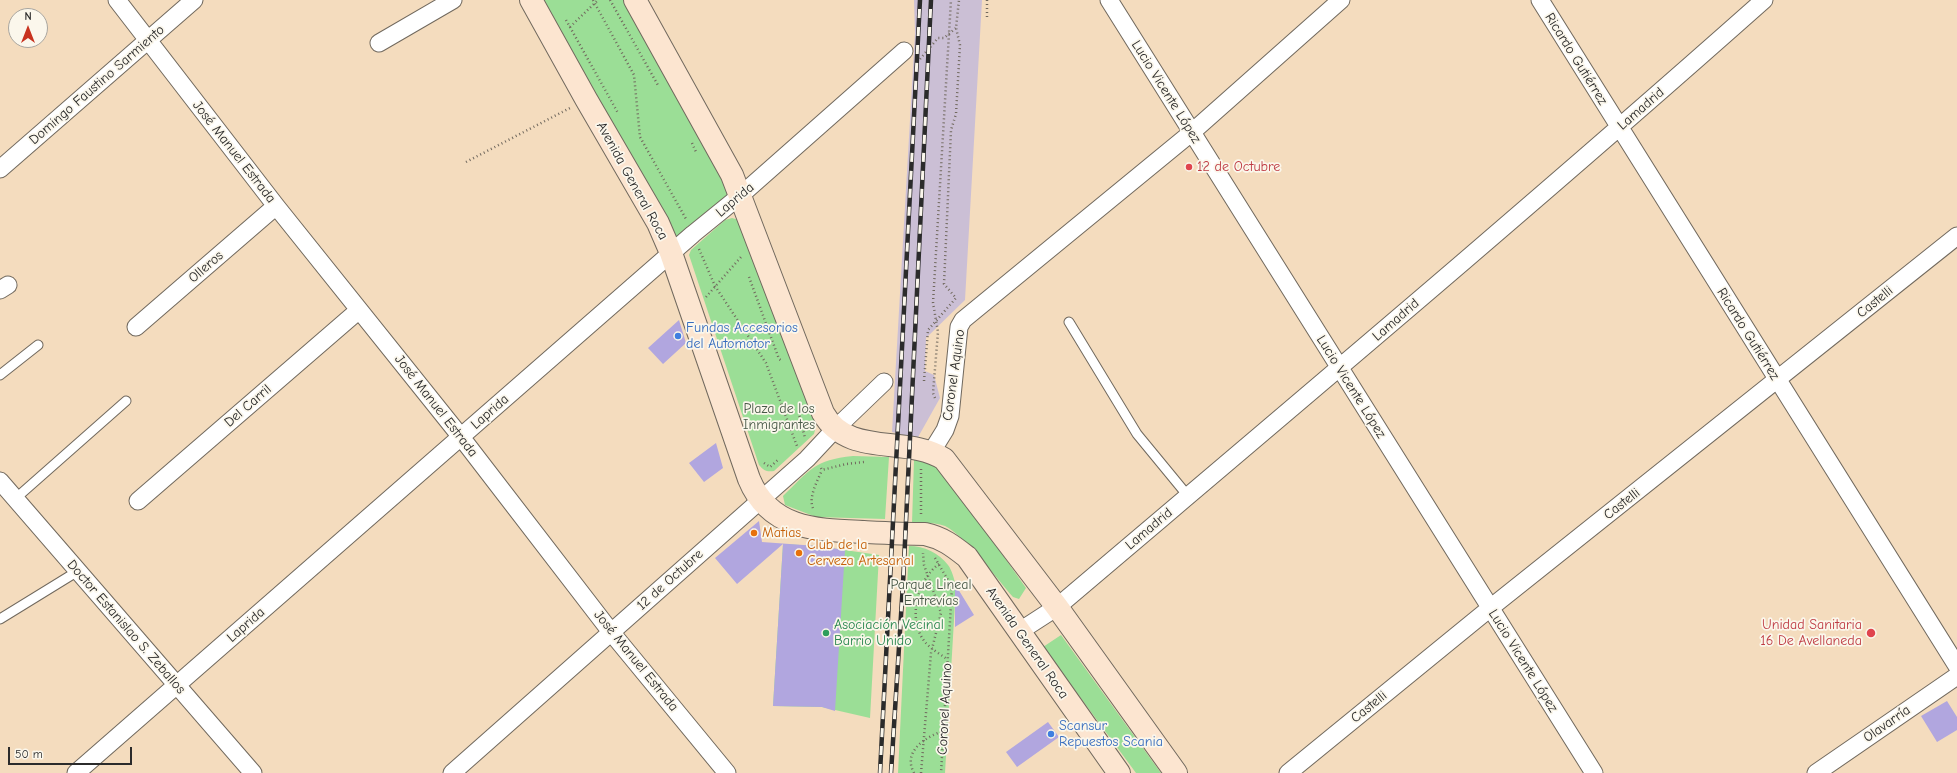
<!DOCTYPE html>
<meta charset="utf-8">
<style>
body{margin:0}
#map{position:relative;width:1957px;height:773px;overflow:hidden;background:#f4dcbe;font-family:"Comic Neue",sans-serif}
canvas{display:block}
.north{position:absolute;left:8px;top:8px;width:40px;height:40px;box-sizing:border-box;background:#fbf7ec;border:1px solid #a8a59f;border-radius:50%;rotate:0deg;font-size:11px;font-weight:700;line-height:16px;text-align:center;color:#2b2b2b}
.north::after{content:'';display:block;margin:auto;width:14px;height:18px;background:#c8321e;clip-path:polygon(50% 0,100% 100%,50% 72%,0 100%)}
.scale{position:absolute;left:8px;top:747px;width:124px;height:18px;box-sizing:border-box;border:2px solid #2b2b2b;border-top:0;padding-left:5px;font-size:12px;line-height:14px;white-space:nowrap;color:#2b2b2b;-webkit-text-stroke:3px #fbf7ec;paint-order:stroke}
</style>
<div id="map">
<canvas width="1957" height="773"></canvas>
<div class="north">N</div>
<div class="scale">50 m</div>
</div>
<script>
const context = document.querySelector('canvas').getContext('2d');
context.lineJoin = 'round';
function paint(path, color) { context.fillStyle = color; context.fill(path, 'evenodd'); }
function stroke(path, color, width, dash) { context.strokeStyle = color; context.lineWidth = width; context.lineCap = dash ? 'butt' : 'round'; context.setLineDash(dash || []); context.stroke(path); }
function drawText(font, color, halo, rows, align = 'center') {
  context.font = font + ' "Comic Neue",sans-serif'; context.lineWidth = 3.5; context.setLineDash([]); context.textBaseline = 'middle'; context.strokeStyle = halo; context.fillStyle = color; for (const [text, x, y, turn = 0] of rows) {
    context.save(); context.translate(x, y); context.rotate((+turn || 0) * Math.PI / 180); context.textAlign = isNaN(turn) ? turn : align; if (halo) context.strokeText(text, 0, 0); context.fillText(text, 0, 0); context.restore();
  }
}
const industrial = new Path2D(`
 M914,0H982L965,300L926,338L925,371L934,375L940,398L917,439L892,432L915,33Z`);
const green = new Path2D(`
 M531,0H635L741,195L671,253Z
 M732,218L739,220L815,418L816,426L814,434L774,471C767,472 764,471 759,465L689,255L691,250L725,220Z
 M853,456L889,457L885,519L816,517L785,505L783,496C810,470 814,460 853,456Z
 M927,459L940,466L1026,588L1019,599L1013,597C999,581 963,534 945,526C935,522 923,523 912,523L914,460Z
 M783,544L817,546L879,555L870,718L822,707L773,706Z
 M909,546C924,546 939,553 948,565C952,570 954,579 956,586L945,773H898Z
 M1061,635L1161,773H1136L1043,647Z`);
const building = new Path2D(`
 M679,320L686,343L663,364L648,348Z
 M716,443L723,468L704,482L689,463Z
 M759,521L762,542L817,546L845,550L835,711L822,707L773,706L783,544L737,584L715,558Z
 M955,584L974,615L955,627Z
 M1947,701L1957,717V730L1937,742L1921,716Z
 M1048,722L1059,737L1017,767L1006,752Z`);
const path = new Path2D(`
 M593,0L634,75L640,137L686,219
 M610,0L659,87
 M987,17V0
 M566,20L618,113
 M570,27L598,0
 M920,59L938,38H944L956,28
 M692,143L696,152
 M466,162L570,108
 M699,249L715,286L766,363L797,446
 M749,277L779,359L782,361
 M706,297L741,257
 M924,381L928,330L956,298L944,284L951,130L956,114L960,45L956,28L959,0
 M935,398L933,393L938,332L933,303L951,0
 M800,408L799,414L805,438
 M764,463L770,467L779,459
 M821,468L822,470L846,464L864,462
 M921,469V516
 M813,508C808,497 818,480 822,470
 M935,558L952,587L941,773
 M939,564C917,580 907,620 925,642C931,649 940,654 947,659
 M914,773C902,751 926,737 943,731
 M921,773L931,653L941,613L924,565L923,553`);
const service = new Path2D(`
 M1069,322L1137,434L1188,496
 M0,375L38,345
 M15,499L126,401
 M0,619L78,571`);
const minor = new Path2D(`
 M117,0L276,206L461,437L611,632L727,773
 M1109,0L1594,773
 M1540,0L1957,666
 M379,43L453,0
 M0,169L194,0
 M0,290L8,285
 M136,327L276,206
 M932,451L945,430L950,416L959,327L963,320L1191,133L1341,0
 M0,481L253,773
 M138,501L359,310
 M1020,631L1057,607C1294,406 1532,206 1764,0
 M76,773L693,234L741,195L904,51
 M452,773L807,459L835,429L884,382
 M1288,773L1489,609L1957,236
 M1816,773L1957,676`);
const secondary = new Path2D(`
 M531,0L586,99L658,223L671,253L749,479C770,530 817,530 864,532C885,533 905,534 925,534C943,538 953,546 967,557L1119,773
 M635,0L732,175L823,413C848,458 907,435 944,459L1057,607L1176,773`);
const rail = new Path2D(`
 M880,773L920,0
 M891,773L903,584L931,0`);
const markers = [
 [1189,167,4,"#e0444e"],
 [678,336,4,"#3f7fe0"],
 [754,533,4,"#e8710a"],
 [799,553,4,"#e8710a"],
 [826,633,4,"#2e9e5b"],
 [1871,633,5,"#e0444e"],
 [1051,734,4,"#3f7fe0"]
];
const streetNames = [
 ["Ricardo Gutiérrez",1576,59,58],
 ["Domingo Faustino Sarmiento",97,85,-41],
 ["Lucio Vicente López",1166,92,58],
 ["Lamadrid",1641,109,-41],
 ["José Manuel Estrada",234,152,52],
 ["Avenida General Roca",632,181,61],
 ["Laprida",735,200,-40],
 ["Olleros",206,267,-41],
 ["Castelli",1875,302,-39],
 ["Lamadrid",1396,320,-41],
 ["Ricardo Gutiérrez",1748,334,58],
 ["Coronel Aquino",954,375,-82],
 ["Lucio Vicente López",1351,387,58],
 ["Del Carril",248,406,-41],
 ["José Manuel Estrada",436,406,52],
 ["Laprida",490,412,-41],
 ["Castelli",1622,504,-38],
 ["Lamadrid",1149,529,-40],
 ["12 de Octubre",670,580,-42],
 ["Laprida",246,625,-41],
 ["Doctor Estanislao S. Zeballos",126,627,49],
 ["Avenida General Roca",1027,643,55],
 ["José Manuel Estrada",636,661,51],
 ["Lucio Vicente López",1523,661,58],
 ["Castelli",1369,707,-39],
 ["Coronel Aquino",945,709,-87],
 ["Olavarría",1887,724,-35]
];
const healthNames = [
 ["12 de Octubre",1197,167],
 ["Unidad Sanitaria",1862,625,"right"],
 ["16 De Avellaneda",1862,641,"right"]
];
const shopNames = [
 ["Fundas Accesorios",686,328],
 ["del Automotor",686,344],
 ["Scansur",1059,726],
 ["Repuestos Scania",1059,742]
];
const parkNames = [
 ["Plaza de los",779,409],
 ["Inmigrantes",779,425],
 ["Parque Lineal",931,585],
 ["Entrevías",931,601]
];
const foodNames = [
 ["Matias",762,533],
 ["Club de la",807,545],
 ["Cerveza Artesanal",807,561]
];
const leisureNames = [
 ["Asociación Vecinal",834,625],
 ["Barrio Unido",834,641]
];
paint(industrial, '#cbbfd5');
paint(green, '#9bde96');
paint(building, '#b1a6df');
stroke(service, '#71695e', 11);
stroke(minor, '#71695e', 19);
stroke(secondary, '#71695e', 24);
stroke(path, '#71695e', 2.5, [1, 3]);
stroke(service, '#fff', 9);
stroke(minor, '#fff', 17);
stroke(secondary, '#fce5d0', 22);
stroke(rail, '#2b2b2b', 4.5);
stroke(rail, '#fbf7ec', 3, [9]);
for (const [x, y, r, color] of markers) { const dot = new Path2D(); dot.arc(x, y, r, 0, 2 * Math.PI); context.fillStyle = color; context.fill(dot); stroke(dot, '#fbf7ec', 1.5); }
drawText('14px', '#2b2b2b', '#fbf7ec', streetNames);
drawText('14px', '#be3a42', '#fbf7ec', healthNames, 'left');
drawText('14px', '#366cbe', '#fbf7ec', shopNames, 'left');
drawText('14px', '#475846', '#fbf7ec', parkNames);
drawText('14px', '#c56008', '#fbf7ec', foodNames, 'left');
drawText('14px', '#27864d', '#fbf7ec', leisureNames, 'left');
</script>
